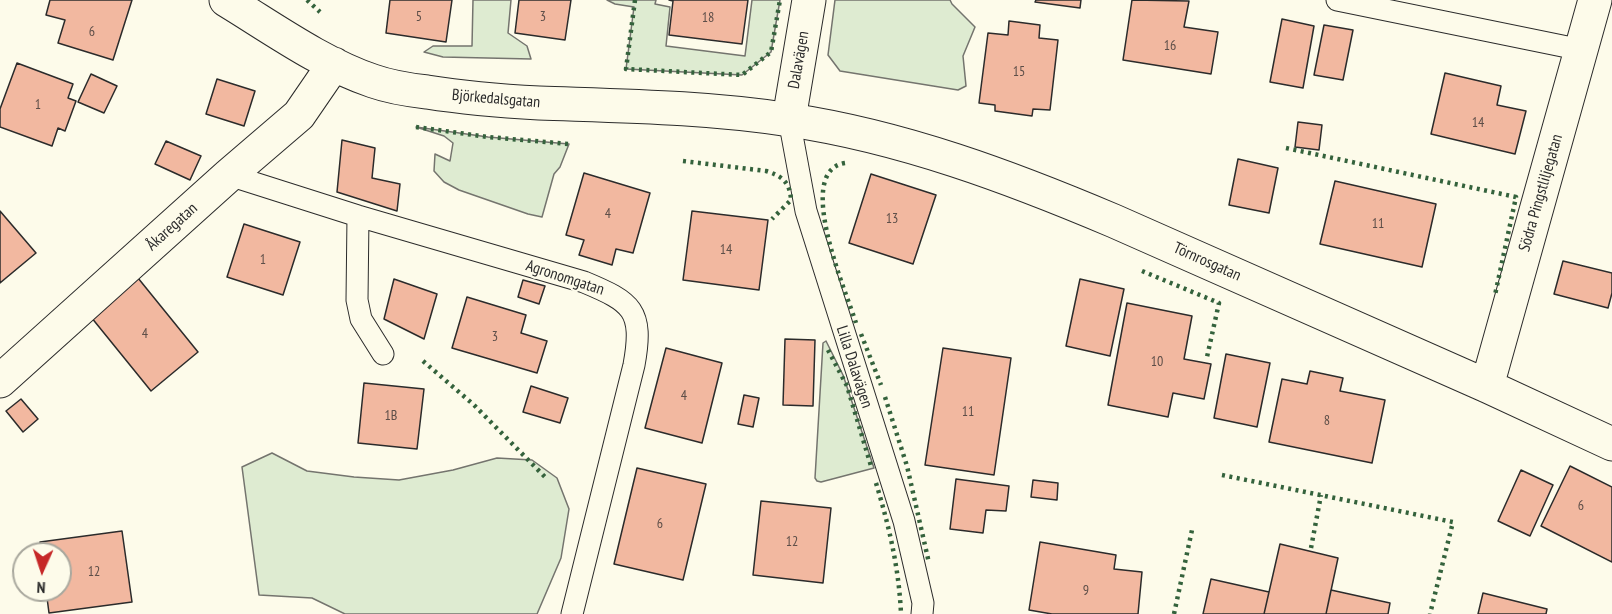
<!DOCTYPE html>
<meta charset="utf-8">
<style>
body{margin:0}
#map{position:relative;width:1612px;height:614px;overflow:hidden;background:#fdfbea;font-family:"PT Sans Narrow",sans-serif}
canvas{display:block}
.north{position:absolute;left:12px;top:542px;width:60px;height:60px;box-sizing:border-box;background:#fdfbea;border:2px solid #a9a89e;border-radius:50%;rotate:183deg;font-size:16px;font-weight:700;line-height:24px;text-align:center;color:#2b2b2b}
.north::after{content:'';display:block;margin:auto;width:21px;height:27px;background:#c62828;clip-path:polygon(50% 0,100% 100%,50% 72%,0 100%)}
</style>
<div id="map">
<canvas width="1612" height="614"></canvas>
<div class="north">N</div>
</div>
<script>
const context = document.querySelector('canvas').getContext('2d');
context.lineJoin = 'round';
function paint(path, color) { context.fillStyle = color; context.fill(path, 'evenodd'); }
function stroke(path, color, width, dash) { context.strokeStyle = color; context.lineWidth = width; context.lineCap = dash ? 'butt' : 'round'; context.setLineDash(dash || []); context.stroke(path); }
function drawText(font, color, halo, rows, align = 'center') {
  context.font = font + ' "PT Sans Narrow",sans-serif'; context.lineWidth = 4.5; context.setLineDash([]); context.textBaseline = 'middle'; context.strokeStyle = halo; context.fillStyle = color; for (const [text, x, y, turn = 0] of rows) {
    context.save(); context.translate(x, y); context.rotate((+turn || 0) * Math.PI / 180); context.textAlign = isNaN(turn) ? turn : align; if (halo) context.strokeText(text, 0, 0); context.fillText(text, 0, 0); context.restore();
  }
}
const green = new Path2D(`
 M473,0H511L508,33L527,46L531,59L443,57L424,52L433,46H472Z
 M607,0H656L655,4L670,7L666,46L745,56L752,0H780L771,52L742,75L626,69L634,7L615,4Z
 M835,0H950L952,4L975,27L963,56L966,86L958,90L840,71L828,55Z
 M416,127L488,137L569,144L560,167L554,174L542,217L528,214L459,190L444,182L434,171L435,154L450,161L453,143L444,136Z
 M826,341L843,375L874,468L821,482L817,481L815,478L823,343Z
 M272,453L307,471L354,477L399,480L453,470L497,458L532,460L557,478L569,509L561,558L537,614H345L312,598L259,595L242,467Z`);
const building = new Path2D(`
 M50,0H132L113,60L58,43L65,20L46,15Z
 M390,0H452L446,42L386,33Z
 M519,0H571L565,40L515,33Z
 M669,0H748L742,44L669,35L673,1Z
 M1036,0H1081L1080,8L1035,2Z
 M1132,0L1189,1L1184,27L1218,32L1211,74L1123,60Z
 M1282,19L1314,26L1303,88L1270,82Z
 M1009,21L1040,25L1039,38L1058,40L1050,110L1033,109L1032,116L995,111V105L979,103L988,33L1008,35Z
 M1324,25L1353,30L1343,80L1314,75Z
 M17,63L73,84L68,98L76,101L65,131L58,128L52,146L0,127V109Z
 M1445,73L1501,86L1497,105L1526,111L1515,154L1431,134Z
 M91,74L117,86L104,113L78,102Z
 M217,79L255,91L244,126L206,114Z
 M1298,122L1322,125L1319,150L1295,147Z
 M342,140L375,148L372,178L400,184L397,211L337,192Z
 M166,141L201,156L190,180L155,164Z
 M1238,159L1278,168L1269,213L1229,205Z
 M584,173L650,193L633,253L616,249L612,265L579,255L584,240L566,235Z
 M871,174L936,195L913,264L849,243Z
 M1335,181L1436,204L1422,267L1320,244Z
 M0,211L36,253L0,283Z
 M692,211L768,220L759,290L683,280Z
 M244,224L300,242L283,295L227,277Z
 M1563,261L1612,273V293L1608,308L1554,294Z
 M138,278L198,352L151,391L91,317Z
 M394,279L437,294L424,339L384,319Z
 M1080,279L1124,289L1110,356L1066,346Z
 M523,280L545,286L539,304L518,297Z
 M467,297L526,315L521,333L547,341L537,373L452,348Z
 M1127,303L1192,316L1184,359L1211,364L1204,399L1173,393L1168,417L1108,405Z
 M785,339L815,340L813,406L783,405Z
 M666,348L722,363L702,443L645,428Z
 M943,348L1011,358L994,475L925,465Z
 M1226,354L1270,363L1257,427L1214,418Z
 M1310,371L1343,378L1340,391L1385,400L1372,463L1269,442L1282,379L1307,384Z
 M364,383L424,389L417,449L358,443Z
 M531,386L568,398L560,423L523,412Z
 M744,395L759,398L753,427L738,424Z
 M21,399L38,419L23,432L6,411Z
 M1570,466L1612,487V562L1541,526Z
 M637,468L706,484L683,580L614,564Z
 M1521,470L1553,485L1530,536L1498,521Z
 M956,479L1009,486L1006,511L986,510L983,533L950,529Z
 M1033,480L1058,483L1057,500L1031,497Z
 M761,501L831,508L823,583L753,575Z
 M122,531L132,602L49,613L46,590H60V554H41L40,542Z
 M1040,542L1116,555L1114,569L1142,572L1138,614H1052L1029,610Z
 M1280,544L1338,558L1326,614H1264Z
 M1211,579L1269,592L1264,614H1203Z
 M1331,590L1390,603L1388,614H1326Z
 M1483,593L1547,609L1546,614H1478Z`);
const lane = new Path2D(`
 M1337,0L1582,50
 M789,119L806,211L904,521L923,603L922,614
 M229,175L358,216L584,282C632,302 644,310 634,365L572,614
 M358,216L357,300L361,319L383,354`);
const street = new Path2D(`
 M226,0C272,28 322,64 373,81C390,87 409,90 427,92C465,98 501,101 539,103C622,106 707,107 790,120C903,137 1010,177 1114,221L1487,386L1612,444
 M789,119L809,0
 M0,381L229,175L299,115L334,64
 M1487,386L1595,0`);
const hedge = new Path2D(`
 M307,0L320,12
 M635,0L626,69L742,75L771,52L780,0
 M416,127L488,137L569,144
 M1286,148L1516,197L1495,295
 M683,161L766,171C782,176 790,182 791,200L772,219
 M845,163C793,171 847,294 856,323
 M1142,271L1219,303L1207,357
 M861,334L881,385
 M828,350L847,386L871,466
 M423,361L474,405L546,478
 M885,397L907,466L929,563
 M1222,475L1453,522L1430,614
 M876,483C889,526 899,568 901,614
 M1311,548L1321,495
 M1174,614L1192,530`);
const numberNames = [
 ["5",419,17],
 ["3",543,17],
 ["18",708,18],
 ["6",92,32],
 ["16",1170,46],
 ["15",1019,72],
 ["1",38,105],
 ["14",1478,123],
 ["4",608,214],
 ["13",892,219],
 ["11",1378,224],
 ["14",726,250],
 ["1",263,260],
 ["4",145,334],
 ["3",495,337],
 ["10",1157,362],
 ["4",684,396],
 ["11",968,412],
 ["1B",391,416],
 ["8",1327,421],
 ["6",1581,506],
 ["6",660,524],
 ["12",792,542],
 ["12",94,572],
 ["9",1086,591]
];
const streetNames = [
 ["Dalavägen",799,60,-80],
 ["Björkedalsgatan",496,99,5],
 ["Södra Pingstliljegatan",1541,193,-74],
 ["Åkaregatan",172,227,-42],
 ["Törnrosgatan",1207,262,24],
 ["Agronomgatan",565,278,18],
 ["Lilla Dalavägen",854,367,72]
];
paint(green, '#deebd1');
stroke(green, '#74746e', 1.5);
paint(building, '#f2b8a0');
stroke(building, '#2b2b2b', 1.5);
stroke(lane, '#2b2b2b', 23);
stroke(street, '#2b2b2b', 35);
stroke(lane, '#fdfbea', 21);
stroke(street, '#fdfbea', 33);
stroke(hedge, '#34623c', 4.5, [3, 4.5]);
drawText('14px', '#5d4e48', null, numberNames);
drawText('16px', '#2b2b2b', '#fdfbea', streetNames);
</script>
